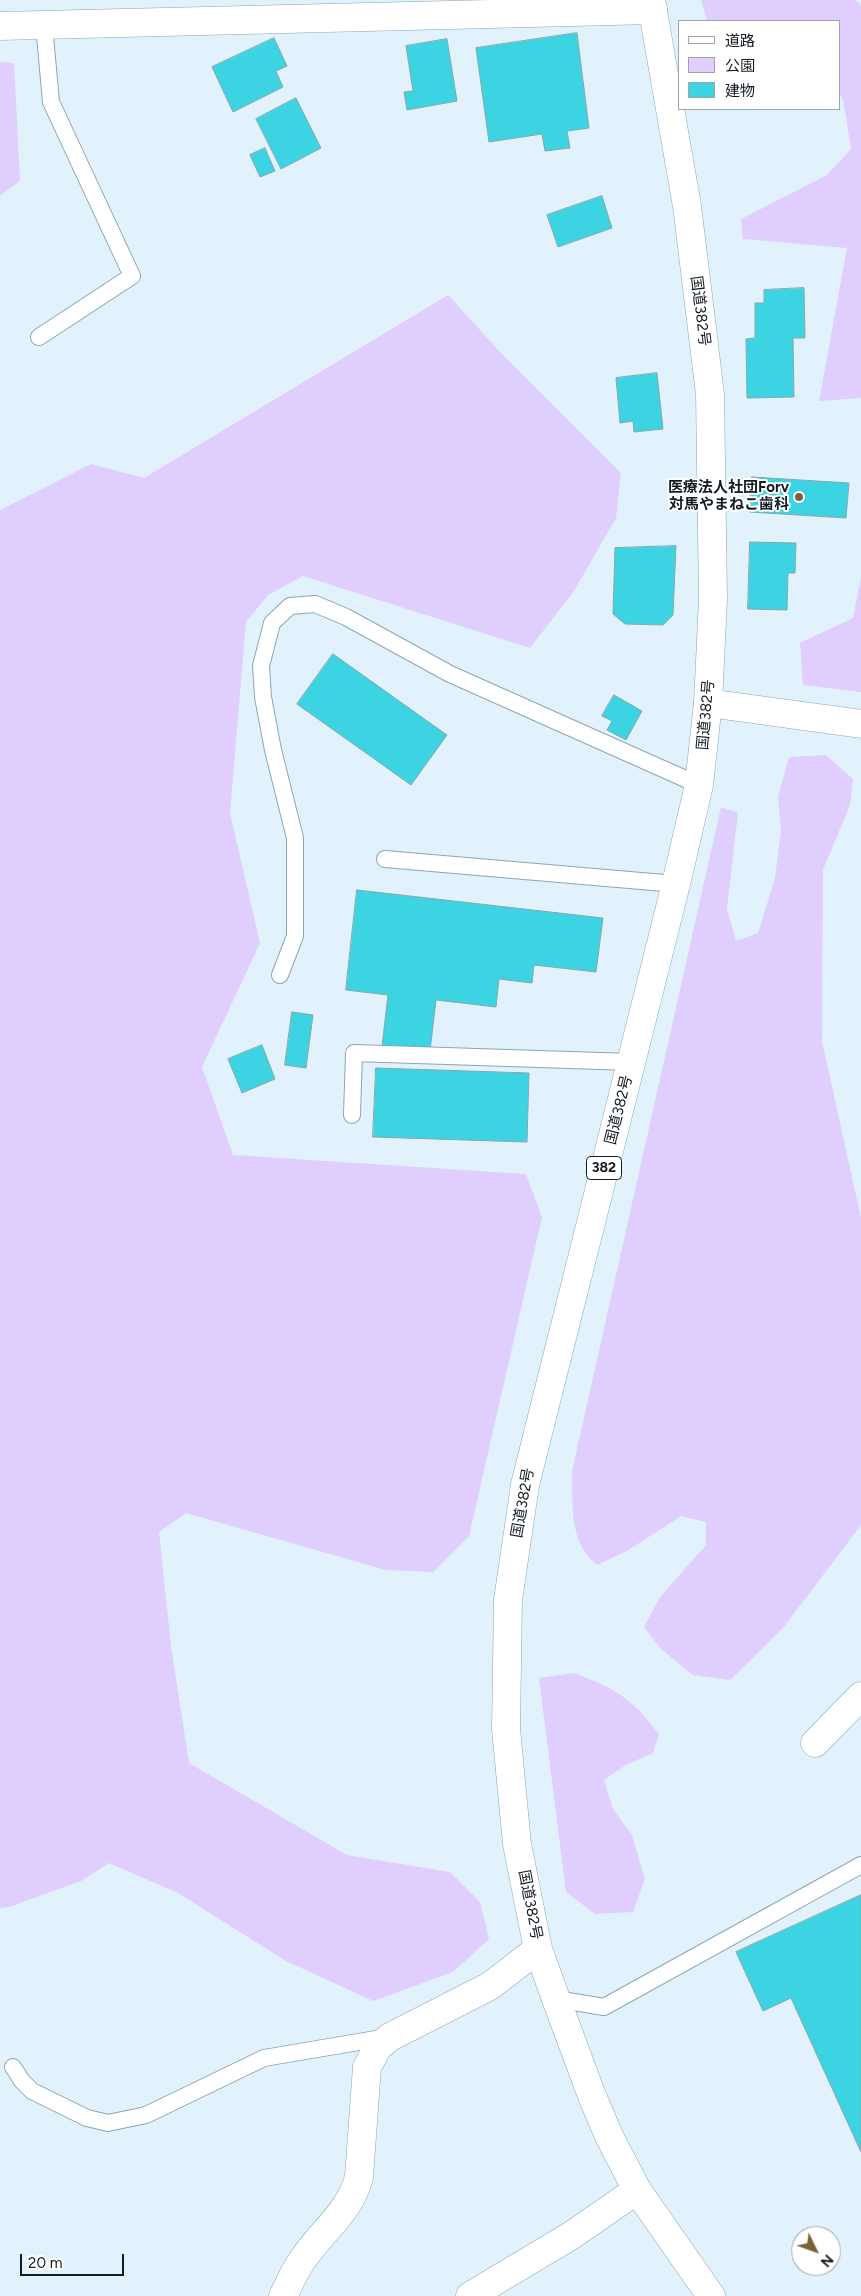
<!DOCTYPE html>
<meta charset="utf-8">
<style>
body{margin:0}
#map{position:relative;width:861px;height:2296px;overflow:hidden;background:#e2f2fc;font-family:Figtree,"Noto Sans JP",sans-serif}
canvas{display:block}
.legend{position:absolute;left:678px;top:20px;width:162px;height:90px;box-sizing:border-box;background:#fff;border:1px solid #a0a4a6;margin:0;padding:6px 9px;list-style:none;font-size:15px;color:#121b21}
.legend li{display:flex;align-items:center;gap:10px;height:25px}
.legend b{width:25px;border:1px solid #a0a4a6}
.north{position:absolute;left:791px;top:2226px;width:50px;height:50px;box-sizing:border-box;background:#fff;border:1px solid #a0a4a6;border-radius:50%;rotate:132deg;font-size:14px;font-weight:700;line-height:20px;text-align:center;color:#121b21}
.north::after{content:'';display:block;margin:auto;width:18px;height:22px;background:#7d6134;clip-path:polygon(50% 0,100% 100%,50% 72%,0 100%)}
.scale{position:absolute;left:20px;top:2254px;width:104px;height:22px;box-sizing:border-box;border:2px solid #121b21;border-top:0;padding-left:6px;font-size:15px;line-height:18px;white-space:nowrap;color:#121b21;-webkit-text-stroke:4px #fff;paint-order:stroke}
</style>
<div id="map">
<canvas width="861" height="2296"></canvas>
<ul class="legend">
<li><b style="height:6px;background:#fff"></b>道路</li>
<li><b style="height:14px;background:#e0cefe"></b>公園</li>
<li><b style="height:14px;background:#3cd3e3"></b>建物</li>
</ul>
<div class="north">N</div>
<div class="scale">20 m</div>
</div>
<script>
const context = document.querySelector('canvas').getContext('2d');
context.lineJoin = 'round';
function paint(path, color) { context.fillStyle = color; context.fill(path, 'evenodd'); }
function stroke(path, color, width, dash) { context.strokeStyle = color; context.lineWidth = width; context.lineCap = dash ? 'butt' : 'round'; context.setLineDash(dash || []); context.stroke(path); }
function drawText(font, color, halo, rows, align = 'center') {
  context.font = font + ' Figtree,"Noto Sans JP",sans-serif'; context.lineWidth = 4; context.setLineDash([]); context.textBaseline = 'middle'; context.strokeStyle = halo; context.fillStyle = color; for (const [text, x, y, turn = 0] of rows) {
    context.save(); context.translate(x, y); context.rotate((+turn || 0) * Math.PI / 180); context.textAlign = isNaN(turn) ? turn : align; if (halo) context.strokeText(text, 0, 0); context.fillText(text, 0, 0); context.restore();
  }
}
const green = new Path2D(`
 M701,0H855L861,5V398L819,401L847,248L743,239L741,219L827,175L851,149L843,99L840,95V21H707Z
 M0,62L14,63L20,181L0,196Z
 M448,295L504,356L621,473L616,518L574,591L530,648L303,576L268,595L246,622L230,813L260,943L202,1067L233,1155L526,1174L542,1217L469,1536L433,1572L386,1570L186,1513L159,1532L171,1646L189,1763L347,1855L450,1872L480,1902L489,1939L453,1972L373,2001L286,1961L178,1893L109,1863L81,1881L9,1907L0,1908V510L91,464L144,478Z
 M861,577V692L803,685L800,643L853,618Z
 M826,755L853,779L850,805L823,870L822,1041L861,1218V1525L783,1628L730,1680L693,1675L661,1649L644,1627L660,1597L706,1545V1522L681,1516L627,1551L597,1565C568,1541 573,1505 572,1471L721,807L738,813L727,909L736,941L758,933L775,878L781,831L778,797L789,757Z
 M574,1673C617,1689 631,1698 659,1734L653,1753L626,1765L604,1780L613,1809L632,1835L645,1879L633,1912L595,1914L566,1892L539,1678Z`);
const building = new Path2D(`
 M577,33L589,128L567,131L570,148L545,151L542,134L489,142L476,48Z
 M274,38L287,66L276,71L283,87L233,112L212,67Z
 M447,39L457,101L407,110L404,92L413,91L406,46Z
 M296,98L321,148L281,169L256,119Z
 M265,148L275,171L260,177L250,155Z
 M602,196L612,228L558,247L547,215Z
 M804,288L805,338H793L794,397L747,398L746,339L755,338V303H764V290Z
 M657,373L663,429L634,432L633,421L620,423L616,378Z
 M752,477L849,483L846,518L750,512Z
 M750,542L796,543L795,573H788L787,610L748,609Z
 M676,546L673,615L663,625L625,624L613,614L615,548Z
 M333,654L447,735L411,785L297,704Z
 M614,695L642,711L626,740L607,730L612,721L602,716Z
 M357,890L603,918L596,972L534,965L532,983L499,979L496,1007L436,1000L430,1051L382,1046L388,995L346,990Z
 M292,1012L313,1015L306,1068L285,1065Z
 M262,1045L275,1079L242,1093L228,1059Z
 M376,1068L529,1073L527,1142L373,1137Z
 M861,1895V2152L791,1998L763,2011L736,1952Z`);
const service = new Path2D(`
 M39,337L132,276L51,102L44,25
 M385,859L676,884
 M280,975L295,936V838L273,750L263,697L261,666L272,623L290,606L315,604L346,617L450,674L699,785
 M352,1115L354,1053L631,1062
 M556,1999L604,2007L861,1865
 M13,2067L22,2081L32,2091L87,2118L108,2123L146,2115L264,2058L388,2037`);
const minor = new Path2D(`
 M0,26L653,10
 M708,703L861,724
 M815,1743L861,1696
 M283,2296C289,2285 294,2272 301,2262C320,2232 350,2213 359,2177L367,2067L378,2047L390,2037L490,1986L538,1949
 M470,2296L572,2235L637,2190`);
const trunk = new Path2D(`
 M651,0L687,206L710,394L713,599L708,703L699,785L676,884L525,1485L508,1600L506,1729L517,1844L538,1949L556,1999L592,2096L609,2136L637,2190L711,2296`);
const markers = [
 [799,497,5,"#7d6134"]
];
const shields = [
 [604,1168,35]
];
const shieldNames = [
 ["382",604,1168]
];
const streetNames = [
 ["国道382号",700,311,83],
 ["国道382号",706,715,-85],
 ["国道382号",619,1110,-76],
 ["国道382号",523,1503,-80],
 ["国道382号",530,1905,79]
];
const poiNames = [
 ["医療法人社団Forv",789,488],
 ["対馬やまねこ歯科",789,505]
];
paint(green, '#e0cefe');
paint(building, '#3cd3e3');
stroke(building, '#86a7ab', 1);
stroke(service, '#8ca5b5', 18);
stroke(minor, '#8ca5b5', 29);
stroke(trunk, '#8ca5b5', 29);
stroke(service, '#fff', 16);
stroke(minor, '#fff', 28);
stroke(trunk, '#fff', 28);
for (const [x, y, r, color] of markers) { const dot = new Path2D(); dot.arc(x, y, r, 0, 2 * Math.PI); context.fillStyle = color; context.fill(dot); stroke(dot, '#fff', 2); }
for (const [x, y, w] of shields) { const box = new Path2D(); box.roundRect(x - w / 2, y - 11.5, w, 23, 4); context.fillStyle = '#fff'; context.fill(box); stroke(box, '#121b21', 1); }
drawText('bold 14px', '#121b21', null, shieldNames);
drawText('15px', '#121b21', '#fff', streetNames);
drawText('bold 15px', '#121b21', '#fff', poiNames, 'right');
</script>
